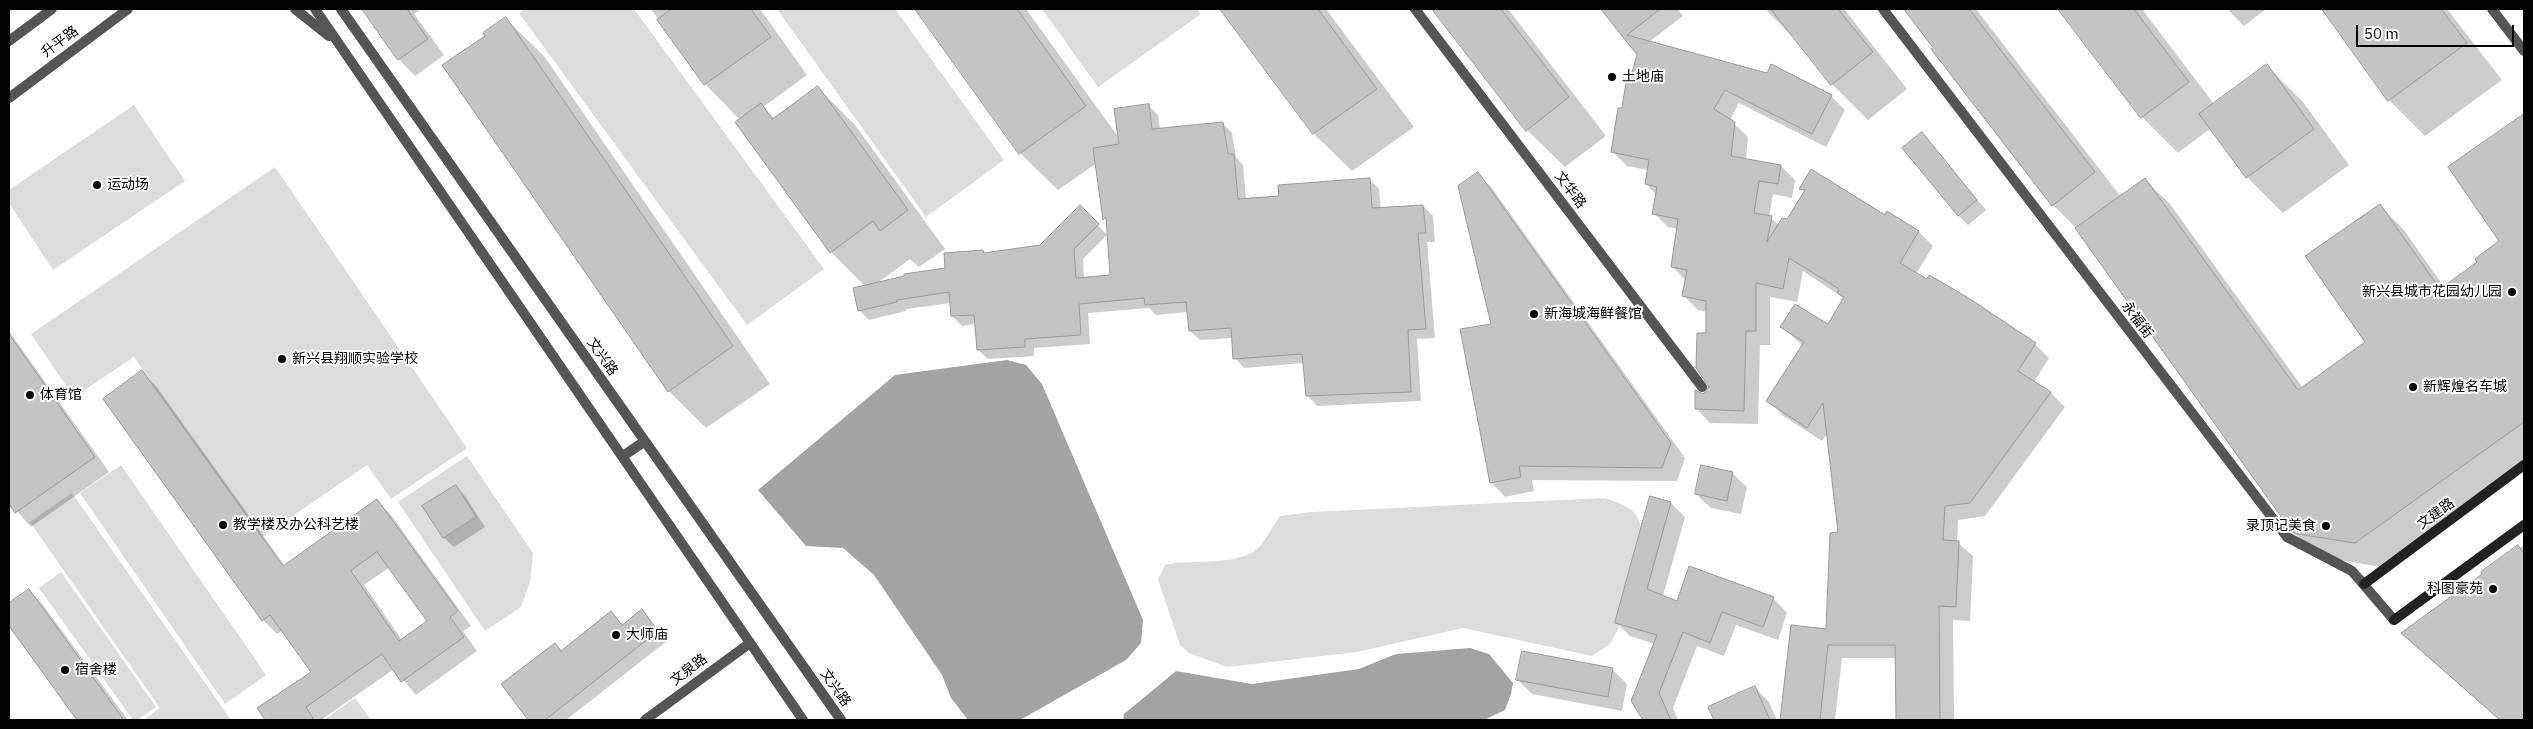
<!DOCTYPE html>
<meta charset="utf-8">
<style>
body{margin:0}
#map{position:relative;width:2533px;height:729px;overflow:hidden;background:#fff;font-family:"IBM Plex Sans",sans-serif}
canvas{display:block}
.frame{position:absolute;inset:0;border:10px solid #000;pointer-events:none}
.scale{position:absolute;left:2356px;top:25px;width:158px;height:22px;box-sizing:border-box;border:2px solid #000;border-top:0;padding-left:6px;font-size:15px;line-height:18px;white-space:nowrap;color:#000;-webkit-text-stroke:4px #fff;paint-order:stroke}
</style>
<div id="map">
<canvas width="2533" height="729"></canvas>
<div class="frame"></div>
<div class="scale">50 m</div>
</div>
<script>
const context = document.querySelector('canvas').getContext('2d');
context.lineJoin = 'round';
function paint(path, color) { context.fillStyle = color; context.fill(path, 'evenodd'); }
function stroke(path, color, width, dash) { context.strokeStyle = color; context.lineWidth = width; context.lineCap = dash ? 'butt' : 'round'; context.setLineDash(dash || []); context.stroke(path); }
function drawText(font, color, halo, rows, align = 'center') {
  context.font = font + ' "IBM Plex Sans","Noto Sans SC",sans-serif'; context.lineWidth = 4; context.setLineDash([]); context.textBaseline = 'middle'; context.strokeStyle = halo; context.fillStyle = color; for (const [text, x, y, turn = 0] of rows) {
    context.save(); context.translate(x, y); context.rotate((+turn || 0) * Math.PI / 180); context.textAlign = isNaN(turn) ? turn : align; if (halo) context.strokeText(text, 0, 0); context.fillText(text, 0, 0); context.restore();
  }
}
const green = new Path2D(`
 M525,9H634L824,269L747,325L519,13Z
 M777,9H895L1004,160L926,217Z
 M1042,9H1197L1201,14L1098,87Z
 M134,105L185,181L53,270L9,203V190Z
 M275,167L467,448L391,499L367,465L259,539L134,357L74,397L31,334Z
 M467,456L533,553L530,582L521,607L485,631L398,502Z
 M121,465L266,675L225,704L80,493Z
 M72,493L231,720L145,719L160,708L30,522Z
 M1604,498C1625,505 1640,509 1642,534L1618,630L1609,645L1592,656L1463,628L1357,652L1227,667L1189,653L1180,645L1158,579L1165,565C1192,558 1242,568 1261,545C1268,537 1273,525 1280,516L1312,512Z
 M61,572L156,707L137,720H133L39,588Z
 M355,698L371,720H324Z`);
const water = new Path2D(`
 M1007,360L1026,365L1042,384L1143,620L1141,643L1126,660L1020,720H968L951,698L942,675L874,575L843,548L806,546L758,490L895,375Z
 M1470,648L1489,654L1513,683L1511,694L1505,710L1484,720H1123L1124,714L1176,671L1252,684L1359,669L1396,654Z`);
const shadow = new Path2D(`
 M363,9H421L414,14L444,55L415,76L399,59Z
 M651,9H760L807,75L763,107L775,119L818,88L855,125L945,249L919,267L910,259L876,284L946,269L983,251L986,254L1041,246L1080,207L1107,235L1083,259L1084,278L1111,276L1107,222L1105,219L1097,163L1058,190L1020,153L916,9H1026L1119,138L1148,105L1158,115L1160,130L1223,124L1232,133L1236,157L1243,165L1246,200L1280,197L1369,179L1379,189L1381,209L1423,206L1433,216L1435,242H1427L1435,338L1417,339L1421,401L1317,406L1308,396L1304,363L1244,368L1235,358L1233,338L1200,340L1190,331L1188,312L1156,315L1149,308L1088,313L1090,344L1034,348V356L988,359L978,350L976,324L962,326L952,316L951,303L906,309V311L869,320L859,310L865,286L831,252L740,120L705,84Z
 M1222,9H1326L1414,127L1352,171L1314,134Z
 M1434,9H1508L1606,136L1565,167L1527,130Z
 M1603,9H1678L1683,16L1649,42L1831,96L1845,110L1826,147L1739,103L1730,120L1748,137L1746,160L1781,166L1795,180L1792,198L1773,194L1769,217L1779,225L1787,220L1805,192L1801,188L1886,216L1888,213L1919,232L1933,246L1916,274L2035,344L2049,358L2034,382L2051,393L2065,407L1985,516L1958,520L1957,542L1973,556L1970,621L1953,620L1954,720H1897L1896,658H1842L1835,720H1782L1792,627L1827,631L1839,533L1828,432L1822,441L1782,415L1768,400L1803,346L1782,327L1828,326L1845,299L1803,271L1797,302L1770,297V345H1760L1758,424L1710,423L1696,408L1710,387L1707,312L1698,310L1684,296L1686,281L1672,266L1678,229L1668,227L1654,213L1657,195L1646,184L1648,170L1627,166L1613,152L1639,55Z
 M1765,9H1844L1907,89L1868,120L1832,84L1795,39Z
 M1905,9H1976L2121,197L2145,180L2170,204L2303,388L2367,343L2380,206L2404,230L2444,287L2479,262L2501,241L2521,118L2524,121V463L2380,567L2318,556L2292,531L2077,229L2053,205Z
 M2060,9H2142L2214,104L2267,66L2303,102L2349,165L2283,213L2247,177L2211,128L2178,153L2142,117Z
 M2227,9H2266L2244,26Z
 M2322,9H2447L2502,80L2425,136L2389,100Z
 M506,19L544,56L770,384L706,428L669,391L487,36Z
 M1922,134L1986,210L1968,225L1958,215Z
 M1478,174L1492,188L1685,458L1677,481L1532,480L1534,491L1505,497L1491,482L1492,325Z
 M9,331L109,472L31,527L9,502Z
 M142,372L156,386L285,566L377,501L391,515L471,626L463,631L477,651L416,695L394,669L321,720H267L259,709L313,672L283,630L277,634L263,620ZM390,567L429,621L402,640L364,585Z
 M1732,473L1747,487L1741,514L1711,508L1696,494Z
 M456,486L465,496L485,527L454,547L444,538L424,507Z
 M1651,498L1671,503L1685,517L1663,596L1677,602L1773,598L1787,613L1778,640L1736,625L1724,656L1697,646L1673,708L1678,720H1644L1633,701L1655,644L1630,636L1616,622Z
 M2524,545V720H2500L2402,634Z
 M29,590L43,605L128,720H78L9,624V605Z
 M642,611L667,641L566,720H529L502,685L555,645L562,651L611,613L623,626Z
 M1613,670L1627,684L1622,711L1532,694L1518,680Z
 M1755,688L1769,702L1777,720H1715L1710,708Z`);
const building = new Path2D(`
 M362,9H407L428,39L398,60Z
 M672,9H751L771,37L704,85L657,20Z
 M915,9H1017L1086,106L1019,154Z
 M1220,9H1318L1377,89L1313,134Z
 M1432,9H1501L1569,97L1526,131Z
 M1601,9H1660L1627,35L1767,73L1771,64L1832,95L1812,134L1725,90L1714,109L1735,122L1731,156L1781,165L1778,184L1759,181L1754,213L1772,216L1767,242L1782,218L1787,219L1805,190L1799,189L1811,169L1885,215L1887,211L1919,231L1900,263L1927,279L1929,275L1967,297L2036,343L2018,371L2051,392L1970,503L1945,506L1943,540L1959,541L1956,607L1939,606L1940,720H1896L1895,645H1828L1820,720H1780L1791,625L1826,629L1830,533L1838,532L1823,403L1807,428L1766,401L1804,342L1780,327L1795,304L1828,324L1844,297L1837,293L1839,289L1789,258L1783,289L1756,283V331H1746L1744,411L1695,409V390L1703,394L1709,387L1696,368L1697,333H1706V301L1682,296L1687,270L1671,267L1678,219L1652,214L1657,187L1645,184L1649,160L1611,152L1618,108H1622L1626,82L1629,83L1637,55Z
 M1771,9H1838L1873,52L1831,85Z
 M1904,9H1969L2095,172L2052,206L1931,49L1933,48Z
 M2058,9H2134L2189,82L2141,118Z
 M2322,9H2441L2467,43L2388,101Z
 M506,17L733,346L668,392L442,65L485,36L483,33Z
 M2267,64L2314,129L2246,178L2199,114Z
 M818,86L908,210L880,231L873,221L830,253L735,122L761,103L772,119Z
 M1149,104L1152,129L1223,122L1228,154H1234L1238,199L1279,196L1278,185L1370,178L1372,208L1423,205L1426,233H1418L1426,329L1408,330L1411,392L1306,396L1302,354L1233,359L1231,328L1189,331L1186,302L1145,305L1144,298L1079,304L1081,335L1025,339V347L977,350L974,315L951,316L949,292L897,300V302L858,311L853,288L904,276V274L945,268L944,253L983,250L984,253L1040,245L1080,205L1099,224L1074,249L1076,278L1110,275L1106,217L1103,220L1093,148L1119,144L1114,109Z
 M2524,114V422L2355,543L2297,534L2292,532L2075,228L2145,178L2298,390L2365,342L2305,256L2380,204L2440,289L2477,262L2475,259L2499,241L2448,167Z
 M1922,132L1977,200L1958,216L1902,148Z
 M1478,172L1671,443L1662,468L1519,466L1521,477L1490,483L1460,329L1491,324L1458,186Z
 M9,334L95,457L15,513L9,504Z
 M142,370L283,566L377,499L458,611L450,617L464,637L401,682L382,654L306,707L314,720H265L257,708L311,672L270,615L262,621L103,399ZM377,552L427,621L399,641L351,571Z
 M1701,465L1733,472L1727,501L1695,494Z
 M456,485L476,517L443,538L422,506Z
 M1650,496L1671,502L1647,589L1677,601L1689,566L1774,597L1763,627L1722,612L1710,643L1683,632L1659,693L1671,720H1643L1631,701L1657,635L1615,623Z
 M2518,545L2524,554V720H2500L2401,633L2482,574L2481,572Z
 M29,589L124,720H77L9,626V603Z
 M642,609L658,631L545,720H528L501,684L555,643L561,651L611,611L622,625Z
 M1522,651L1613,668L1608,697L1516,680Z
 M1755,686L1770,720H1714L1708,707Z`);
const minor = new Path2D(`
 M1415,9L1702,387
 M1883,9L2287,537L2352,571L2394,620
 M2492,9L2524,51
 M645,720L750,643`);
const tertiary = new Path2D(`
 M295,9L329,36
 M315,9L803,720
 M341,9L841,720
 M9,41L52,9
 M9,98L128,9
 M623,456L645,441`);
const secondary = new Path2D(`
 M2364,584L2524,465
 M2394,620L2524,525`);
const markers = [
 [1612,77,5,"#000"],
 [97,185,5,"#000"],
 [2512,292,5,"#000"],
 [1534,314,5,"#000"],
 [282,359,5,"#000"],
 [2413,387,5,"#000"],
 [30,395,5,"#000"],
 [223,525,5,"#000"],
 [2326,526,5,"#000"],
 [2493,589,5,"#000"],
 [616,635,5,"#000"],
 [65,670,5,"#000"]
];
const streetNames = [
 ["升平路",60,42,-37],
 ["文华路",1570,190,53],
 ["永福街",2137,320,53],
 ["文兴路",602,357,55],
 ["文建路",2436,514,-36],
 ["文泉路",689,670,-37],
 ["文兴路",835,688,55]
];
const poiNames = [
 ["土地庙",1622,77],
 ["运动场",107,185],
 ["新兴县城市花园幼儿园",2502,292,"right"],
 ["新海城海鲜餐馆",1544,314],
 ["新兴县翔顺实验学校",292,359],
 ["新辉煌名车城",2423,387],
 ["体育馆",40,395],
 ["教学楼及办公科艺楼",233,525],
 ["录顶记美食",2316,526,"right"],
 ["科图豪苑",2483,589,"right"],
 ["大师庙",626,635],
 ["宿舍楼",75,670]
];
paint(green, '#dcdcdc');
paint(water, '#a3a3a3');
paint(shadow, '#0003');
paint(building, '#c4c4c4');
stroke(building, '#999', 1);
stroke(minor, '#555', 10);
stroke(tertiary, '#555', 10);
stroke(secondary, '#222', 10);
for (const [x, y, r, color] of markers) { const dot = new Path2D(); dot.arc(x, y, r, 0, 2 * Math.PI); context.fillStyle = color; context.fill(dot); stroke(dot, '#fff', 2); }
drawText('14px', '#000', '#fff', streetNames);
drawText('14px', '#000', '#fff', poiNames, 'left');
</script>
